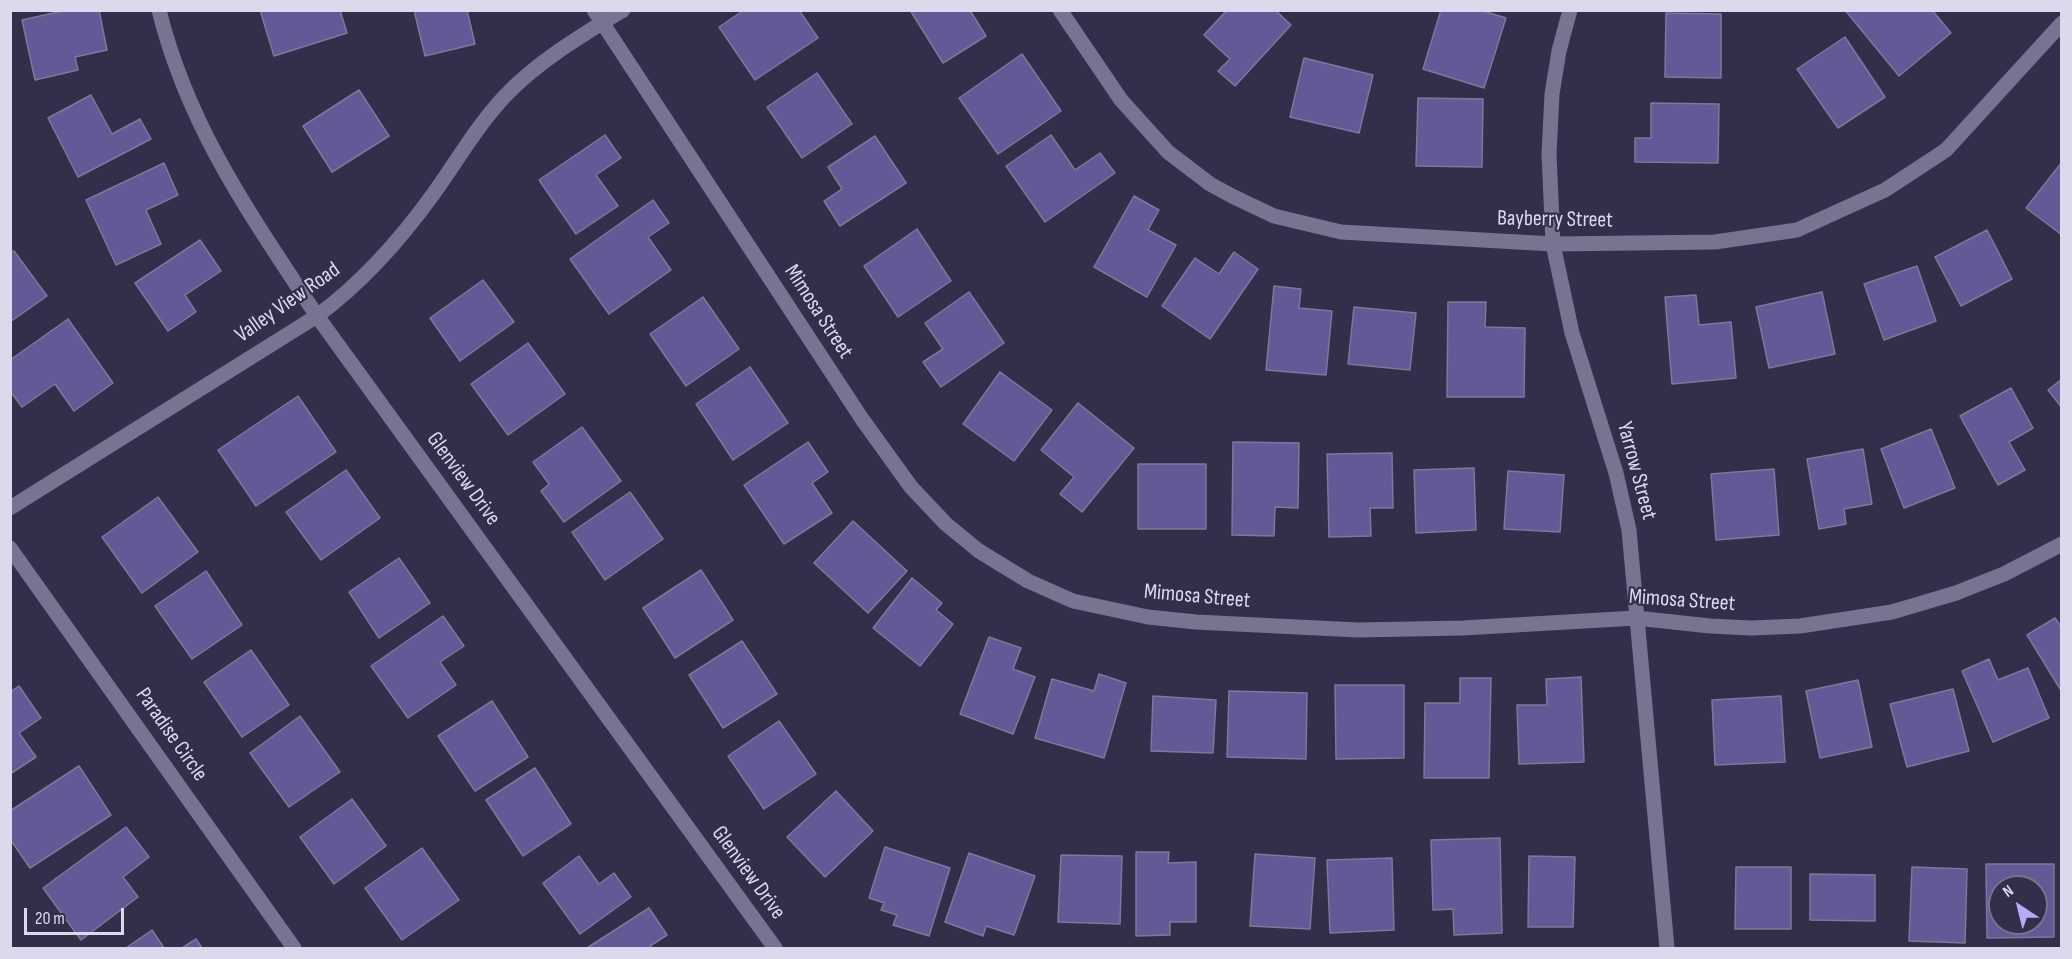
<!DOCTYPE html>
<style>
body{margin:0}
#map{position:relative;width:2072px;height:959px;overflow:hidden;background:#332f4b;font-family:"Sofia Sans Condensed",sans-serif}
canvas{display:block}
.frame{position:absolute;inset:0;border:12px solid #dbdaec;pointer-events:none}
.north{position:absolute;left:1988px;top:875px;width:60px;height:60px;box-sizing:border-box;background:#332f4b;border:2px solid #76738b;border-radius:50%;rotate:325deg;font-size:16px;font-weight:700;line-height:24px;text-align:center;color:#dbdaec}
.north::after{content:'';display:block;margin:auto;width:21px;height:27px;background:#b5acf8;clip-path:polygon(50% 0,100% 100%,50% 72%,0 100%)}
.scale{position:absolute;left:24px;top:908px;width:100px;height:27px;box-sizing:border-box;border:3px solid #dbdaec;border-top:0;padding-left:8px;font-size:18px;line-height:21px;white-space:nowrap;color:#dbdaec;-webkit-text-stroke:4px #332f4b;paint-order:stroke}
</style>
<div id="map">
<canvas width="2072" height="959"></canvas>
<div class="frame"></div>
<div class="north">N</div>
<div class="scale">20 m</div>
</div>
<script>
const context = document.querySelector('canvas').getContext('2d');
context.lineJoin = 'round';
function paint(path, color) { context.fillStyle = color; context.fill(path, 'evenodd'); }
function stroke(path, color, width, dash) { context.strokeStyle = color; context.lineWidth = width; context.lineCap = dash ? 'butt' : 'round'; context.setLineDash(dash || []); context.stroke(path); }
function drawText(font, color, halo, rows, align = 'center') {
  context.font = font + ' "Sofia Sans Condensed",sans-serif'; context.lineWidth = 4.5; context.setLineDash([]); context.textBaseline = 'middle'; context.strokeStyle = halo; context.fillStyle = color; for (const [text, x, y, turn = 0] of rows) {
    context.save(); context.translate(x, y); context.rotate((+turn || 0) * Math.PI / 180); context.textAlign = isNaN(turn) ? turn : align; if (halo) context.strokeText(text, 0, 0); context.fillText(text, 0, 0); context.restore();
  }
}
const building = new Path2D(`
 M67,10H99L107,50L75,57L78,70L35,80L22,20Z
 M260,10H340L347,33L274,56Z
 M414,10H467L475,44L425,56Z
 M744,10H799L818,38L755,80L719,27Z
 M910,10H973L971,12L986,36L943,63Z
 M1227,10H1275L1291,25L1235,86L1218,71L1230,59L1204,35Z
 M1441,10H1480L1506,18L1484,88L1423,69Z
 M1845,10H1932L1951,33L1899,76Z
 M1666,13L1721,14V78L1665,77Z
 M1845,37L1885,97L1838,128L1797,69Z
 M1022,54L1061,111L998,154L959,98Z
 M1304,58L1373,75L1359,133L1290,117Z
 M817,73L852,124L802,158L767,107Z
 M359,90L389,136L332,172L303,126Z
 M91,95L112,134L140,119L151,139L78,177L48,118Z
 M1418,98L1483,99L1482,167L1416,166Z
 M1651,103L1719,104L1718,163L1635,162V138H1651Z
 M605,135L621,158L596,175L618,206L576,234L539,180Z
 M1051,135L1075,170L1100,153L1115,173L1045,222L1006,166Z
 M875,136L906,183L840,226L824,201L842,189L828,167Z
 M2062,162V235L2026,208Z
 M164,163L178,195L146,210L161,244L116,265L86,200Z
 M1134,196L1159,210L1148,230L1176,245L1147,297L1094,267Z
 M653,200L669,223L648,237L671,270L609,314L570,259Z
 M917,229L951,281L898,317L864,266Z
 M1987,230L2012,279L1961,306L1935,257Z
 M200,240L221,271L185,295L196,312L168,331L135,283Z
 M14,251L47,296L10,322V253Z
 M1234,252L1258,269L1210,339L1162,306L1195,258L1219,274Z
 M1917,266L1936,321L1884,340L1864,284Z
 M483,280L514,322L460,361L430,318Z
 M1274,286L1301,289L1299,308L1332,311L1326,375L1266,370Z
 M969,292L1004,343L941,387L923,362L943,349L925,323Z
 M1822,292L1835,354L1769,368L1756,307Z
 M1696,295L1699,325L1731,322L1736,378L1672,384L1665,297Z
 M703,297L739,349L686,386L650,334Z
 M1448,302H1486L1485,327L1525,328L1524,397H1447Z
 M1354,307L1416,313L1410,370L1348,364Z
 M68,319L113,383L74,411L55,384L22,407L10,391V360Z
 M528,343L565,394L508,435L471,384Z
 M750,367L788,423L733,460L696,404Z
 M1000,372L1052,410L1014,461L963,424Z
 M2062,379V408L2048,390Z
 M2011,388L2033,428L2009,442L2025,470L1998,485L1960,416Z
 M298,396L336,452L256,506L218,450Z
 M1078,403L1134,448L1082,512L1060,494L1074,477L1041,450Z
 M582,427L621,481L564,522L541,491L549,484L533,462Z
 M1931,429L1955,488L1904,508L1881,449Z
 M808,442L828,472L812,483L832,513L784,544L744,485Z
 M1233,442L1299,443L1298,508L1275,507L1274,536L1232,535Z
 M1863,449L1872,504L1844,509L1846,524L1819,529L1807,459Z
 M1392,453L1393,508H1370L1371,536L1329,537L1327,454Z
 M1138,464H1206V529H1138Z
 M1474,468L1476,530L1416,533L1414,470Z
 M1774,469L1779,535L1716,540L1711,474Z
 M346,470L380,518L321,560L286,512Z
 M1508,471L1564,475L1560,532L1504,529Z
 M630,492L663,539L605,580L572,532Z
 M158,497L198,552L142,593L102,537Z
 M853,521L907,571L868,613L814,563Z
 M399,558L430,603L379,638L349,592Z
 M701,570L733,620L675,658L643,608Z
 M206,571L242,625L192,659L155,606Z
 M912,578L942,603L936,610L953,624L920,666L873,628Z
 M443,616L464,646L440,662L456,685L408,718L371,666Z
 M2055,618L2062,628V692L2027,635Z
 M989,637L1021,648L1013,669L1035,677L1013,734L960,714Z
 M742,641L777,694L723,728L689,675Z
 M251,650L289,705L242,737L204,682Z
 M1989,659L1998,680L2028,668L2049,718L1993,742L1962,671Z
 M1099,674L1126,683L1104,758L1035,738L1052,679L1094,691Z
 M1581,677L1584,762L1519,764L1517,705H1547L1546,679Z
 M1460,678H1491L1489,778H1424L1425,703H1460Z
 M1858,680L1872,747L1820,758L1806,691Z
 M1335,685H1404V758L1336,759Z
 M19,686L41,718L19,733L36,757L10,774V692Z
 M1953,689L1969,751L1907,767L1890,704Z
 M1229,691L1307,693L1306,759L1227,757Z
 M1153,696L1216,700L1213,753L1151,751Z
 M1781,696L1785,762L1715,765L1712,700Z
 M492,701L528,757L475,791L438,736Z
 M300,716L340,772L289,807L250,753Z
 M779,721L816,774L764,809L728,756Z
 M79,766L111,815L30,868L10,839V811Z
 M535,768L571,824L523,856L486,800Z
 M836,791L873,831L825,877L787,837Z
 M352,799L386,846L334,884L300,837Z
 M126,827L149,857L123,877L138,897L81,940L43,888Z
 M1500,838L1502,933L1454,935L1453,909L1433,910L1431,840Z
 M885,847L950,868L929,936L893,925L897,915L881,910L884,903L869,898Z
 M422,848L459,900L402,940L365,888Z
 M1136,852H1169L1168,863L1196,862V922H1170V935L1136,936Z
 M969,853L1035,876L1014,935L986,926L983,936L945,922Z
 M1255,854L1315,858L1310,929L1250,926Z
 M1061,855L1122,856L1120,924L1058,922Z
 M579,856L599,884L614,873L631,897L580,934L543,883Z
 M1529,856L1575,857L1573,927H1528Z
 M1392,858L1394,930L1330,933L1327,860Z
 M1986,864H2054V937L1987,938ZM2000,887H2036V923H2000Z
 M1736,867H1791V929H1735Z
 M1912,867L1967,869L1965,943L1909,941Z
 M1810,874L1875,875V921L1810,920Z
 M649,908L667,935L650,946L652,948H587Z
 M152,930L164,948H126Z
 M196,939L202,948H182Z`);
const minor = new Path2D(`
 M159,10C188,128 252,217 317,316L775,948
 M594,10L862,419L911,487L946,524L979,551L1028,581L1073,601L1148,617L1196,622L1358,630L1463,628L1636,618L1710,626L1751,628L1800,626L1892,612L1956,593L2004,574L2062,544
 M1060,10L1121,100L1168,152L1210,184L1232,196L1274,216L1341,232L1553,244L1715,242L1797,230L1885,190L1946,150L2062,23
 M1570,10L1559,51L1552,94L1549,154L1553,244L1572,333L1616,473L1629,530L1667,948
 M10,508L317,316C363,282 401,239 434,193C457,161 477,126 504,97C537,62 582,35 623,10
 M10,548L294,948`);
const streetNames = [
 ["Bayberry Street",1555,220,1],
 ["Valley View Road",288,303,-35],
 ["Mimosa Street",818,312,57],
 ["Yarrow Street",1636,471,75],
 ["Glenview Drive",463,479,54],
 ["Mimosa Street",1197,597,5],
 ["Mimosa Street",1682,601,4],
 ["Paradise Circle",171,735,55],
 ["Glenview Drive",748,873,54]
];
paint(building, '#625996');
stroke(building, '#7c7999', 1.5);
stroke(minor, '#767490', 15);
drawText('22px', '#dbdaec', '#332f4b', streetNames);
</script>
